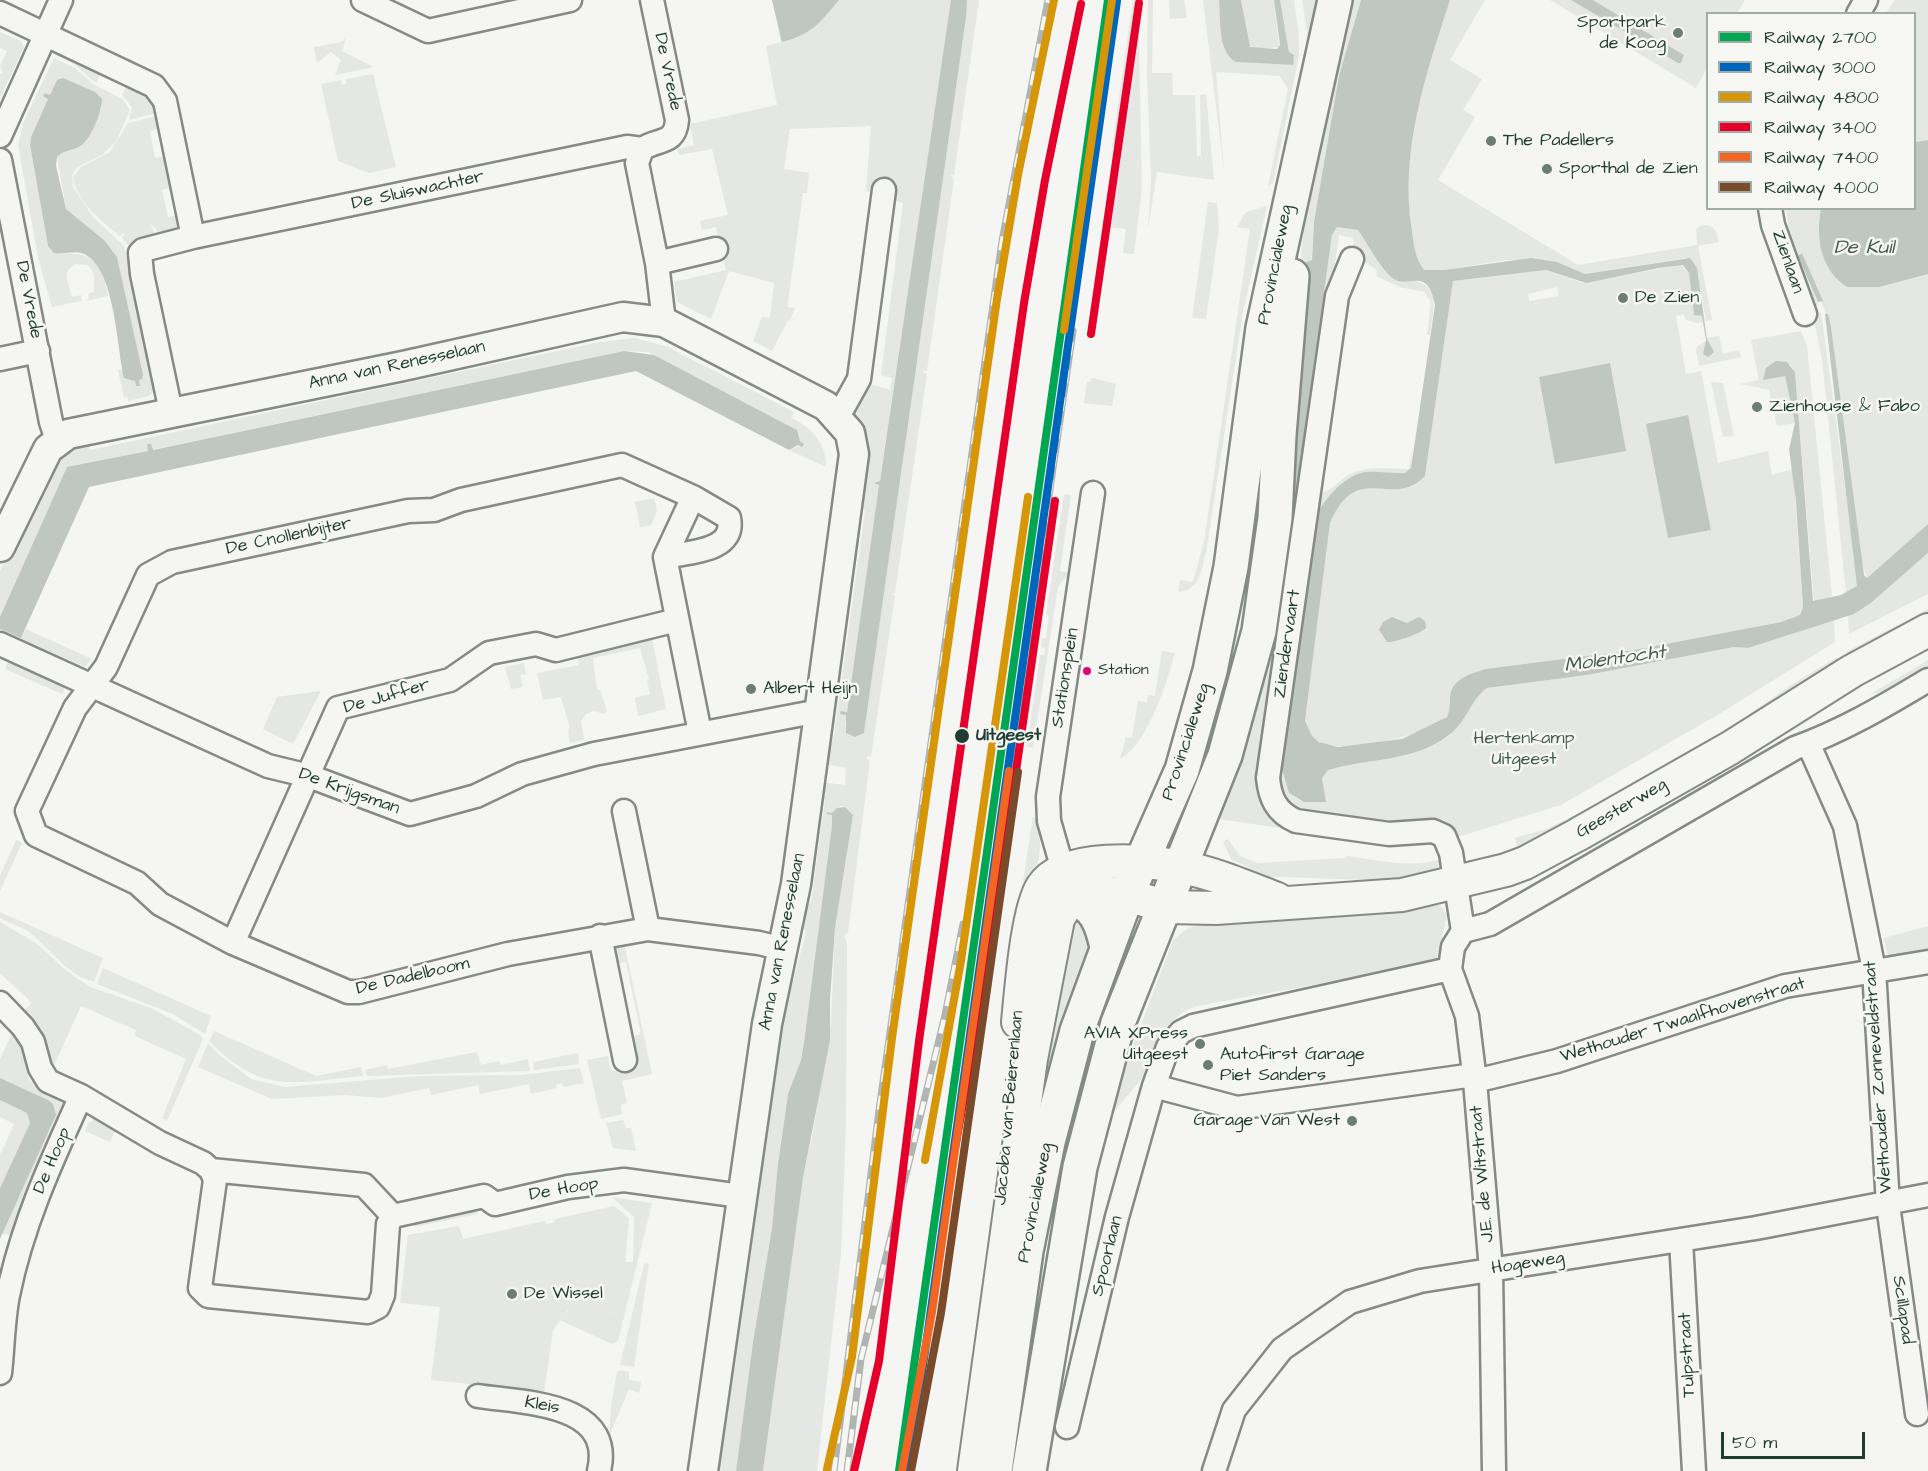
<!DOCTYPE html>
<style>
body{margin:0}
#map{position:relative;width:1928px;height:1471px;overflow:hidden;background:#f5f5f3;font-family:"Architects Daughter",sans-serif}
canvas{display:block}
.legend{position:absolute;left:1706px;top:12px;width:210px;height:198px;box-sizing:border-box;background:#f6f6f2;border:2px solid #a0aca6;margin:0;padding:8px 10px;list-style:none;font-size:18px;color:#1f3d34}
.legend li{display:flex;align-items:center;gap:12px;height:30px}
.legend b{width:30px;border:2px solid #a0aca6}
.scale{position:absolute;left:1721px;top:1432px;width:144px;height:27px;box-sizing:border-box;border:3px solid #1f3d34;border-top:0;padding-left:8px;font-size:18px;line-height:21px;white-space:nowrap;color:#1f3d34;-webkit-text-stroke:4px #f6f6f2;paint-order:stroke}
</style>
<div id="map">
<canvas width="1928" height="1471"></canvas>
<ul class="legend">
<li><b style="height:8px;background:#00a651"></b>Railway 2700</li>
<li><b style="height:8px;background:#0065bd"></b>Railway 3000</li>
<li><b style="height:8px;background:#d79608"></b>Railway 4800</li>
<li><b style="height:8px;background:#e4002b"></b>Railway 3400</li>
<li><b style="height:8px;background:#f26522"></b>Railway 7400</li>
<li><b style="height:8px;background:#7a4b2a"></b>Railway 4000</li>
</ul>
<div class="scale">50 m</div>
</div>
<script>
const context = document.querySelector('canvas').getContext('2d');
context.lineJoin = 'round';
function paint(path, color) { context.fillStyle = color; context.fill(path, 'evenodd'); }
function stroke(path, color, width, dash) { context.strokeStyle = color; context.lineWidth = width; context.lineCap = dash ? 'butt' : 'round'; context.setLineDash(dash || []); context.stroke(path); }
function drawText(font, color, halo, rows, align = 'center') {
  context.font = font + ' "Architects Daughter",sans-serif'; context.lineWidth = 5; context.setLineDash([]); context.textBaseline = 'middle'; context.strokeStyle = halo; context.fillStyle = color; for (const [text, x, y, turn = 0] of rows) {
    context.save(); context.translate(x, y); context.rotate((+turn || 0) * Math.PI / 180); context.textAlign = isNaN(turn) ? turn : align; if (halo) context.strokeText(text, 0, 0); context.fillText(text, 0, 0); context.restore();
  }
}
const built = new Path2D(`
 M614,1206L629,1218L621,1313L568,1309L553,1331L544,1392L431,1380L440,1307L400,1303L408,1235L459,1226L463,1239L545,1221L546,1224L555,1222V1219Z`);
const green = new Path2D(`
 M772,0H979L954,175H950L954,179L927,371H922L927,374L895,593L892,594L895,596L871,757L867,756V759L870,761L848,932L844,936L847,943L846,1127L841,1253L817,1471H763L803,1178L813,1132L831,1023L835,928L853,815L845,807L841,806L832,813L828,812L832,815V825L804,1041L801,1060L788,1094L778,1164L772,1228L753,1342L736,1471H713L737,1301L742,1298L780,1030L806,933L802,925L805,907L811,903L825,800L821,794L819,782L845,785L846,768L824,764L834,735L865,511L859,503L853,415L854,401L865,382L890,390L892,378L881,375L903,203C889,200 879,193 866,191L871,126L790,129L784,169L809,173L807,193H803L788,302V307L795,308L790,321L788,320L772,351L753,341L762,317L770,318L774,283L729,271L711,319L677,302L674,282L726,270L716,227L702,230L700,221L728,215L712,149L679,155L677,149L694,145L690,124L777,105L766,46L781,42ZM938,207L864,733L845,726L846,715L841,711L847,712L879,485L874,483L880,481L904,317Z
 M1133,0H1138L1142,188L1134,254L1123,253L1126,229L1107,227L1117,148L1112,147Z
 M1148,0H1153L1152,73H1172L1173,95H1195L1197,156L1201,155L1200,95L1206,94L1214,180L1157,172L1148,230L1151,180L1147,74Z
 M1169,0H1184L1187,18L1170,19Z
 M1203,0H1219L1224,48L1236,62L1292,65L1294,56L1289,52L1280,0H1294L1299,36V56L1273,183L1268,186L1288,89L1280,76L1216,72L1224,171Z
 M1241,0H1274L1279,47L1256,49L1248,45Z
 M1302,0H1329L1306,58L1307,31Z
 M1350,0H1361L1341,77L1314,222L1295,500L1332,235L1337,227L1358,230L1391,277C1439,281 1437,292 1430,335H1427L1431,302L1424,292L1400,287L1376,276L1377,270C1364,263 1354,253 1353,238L1339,235L1261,794L1348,838L1219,819L1252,712L1308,192Z
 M1450,0H1485L1450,60L1482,79L1463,110L1475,117L1438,180L1578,265L1697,245L1696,229L1702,225C1714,224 1717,231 1719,242L1698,246L1712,320L1706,321L1702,296L1685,258L1585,274L1557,262L1506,260L1444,270H1424C1415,258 1414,245 1412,231C1399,152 1426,74 1450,0Z
 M1550,0H1571L1681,63L1684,55L1593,0H1745L1737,13L1708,14L1707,68L1696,88Z
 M1895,0H1928V140L1915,142L1914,14L1886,13Z
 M0,32L21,41L24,47L0,98V74L3,73L0,66L7,51L0,48Z
 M346,37L342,51L374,67L335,75L341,60L331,52L317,63L314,47L342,42Z
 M58,49L102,71L96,83L74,64L55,55Z
 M54,58L75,68L93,84L122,99L130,110L116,141L102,155L77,167L72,175L73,187L93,217L124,246L155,390L149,396L128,401V397L124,398L118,370L122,369L124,378L104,240L66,209L57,157C64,150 71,151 79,147C91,141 97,118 102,107L57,80L50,96L45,93L48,99L31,137L30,145L48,246L59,254C93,249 103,266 108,296L86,301L89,298L88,294L94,292V274L88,265L76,264C60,272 69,283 72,297L81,295L82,301L52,307L38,257L18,145L23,123Z
 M373,74L396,167L369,173L338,161L321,84L341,80L342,85L346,84V79Z
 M128,83L151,93L160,112L129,120L132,107L122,95Z
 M161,115L163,127L150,131L155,158L168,156L175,187L162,190L168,217L181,215L183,230L159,239L157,230L148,222L153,229L156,239L128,245L122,238L125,232L120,236C103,222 76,202 73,177L81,167L110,152L128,123Z
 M1208,202L1217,203L1219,228L1206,319L1192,318Z
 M1267,206L1243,312L1206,553C1201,571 1200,590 1178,592L1180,580L1193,582L1204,542L1250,229L1237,227L1246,212Z
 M1786,209H1821C1815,236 1821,271 1847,287L1928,274V524L1867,578L1860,558L1831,327L1803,254L1800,253L1819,306L1810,307L1787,240L1790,237Z
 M1681,265L1689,273L1694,315L1702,316L1703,322L1697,323L1686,320L1684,314L1676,316L1686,374L1701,371L1718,463L1768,451L1772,475L1793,469L1803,607L1800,615L1781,622L1634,650L1485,669C1433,685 1462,703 1446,717C1423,736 1342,757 1317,740C1310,736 1308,728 1305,721L1330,523C1358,458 1392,511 1425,476L1453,281L1546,270L1582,283ZM1557,287L1559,296L1529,301L1528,294Z
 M1821,312L1856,566L1857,586L1846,593L1822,359L1813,316Z
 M1801,331L1807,346L1832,596L1814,602L1795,373L1791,365L1782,361L1763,379L1785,375L1795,423L1777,426L1769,390L1740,384L1759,380L1751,340Z
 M1719,336L1723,354L1739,350L1741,357L1699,366L1696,348L1705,341L1706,346L1709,345L1707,338Z
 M635,338L668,347L794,412L791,418C812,427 827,444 826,467L789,450L804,444L800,441L797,430L648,352L624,351L152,450L151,444H148V451L67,468L0,617V571L49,466L57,455L87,441L90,450L600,342Z
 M1092,378L1116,384L1112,406L1084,403L1087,382H1090Z
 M1711,382L1723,383L1734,436L1723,437Z
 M1413,443L1411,468L1407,473C1366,476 1365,465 1330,495L1289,793C1301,805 1312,797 1325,802L1322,778L1328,770C1367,759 1411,761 1446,738C1465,725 1468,701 1487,688L1587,675L1734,647L1748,648L1834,620L1835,642L1719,714L1561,805L1454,838L1411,826L1305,815L1286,803L1277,787L1318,493C1334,492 1340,477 1355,472C1371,466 1392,469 1409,469Z
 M1064,494L1071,495L1060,571L1073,573V576L1064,579L1058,587L1033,748L1027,747L1040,655H1044L1045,648L1041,647L1042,638L1046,639L1049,616L1046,615Z
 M654,498L657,511L651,525L640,527L635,502Z
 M1928,553V594L1849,634L1848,616L1872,602Z
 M1928,609V616L1849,657L1846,652Z
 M26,629L92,659L85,667L21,639Z
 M652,639L666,709L638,716L635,698L650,694L647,680L649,679L640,648L593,658L597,690H600L607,711L604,714L594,711L586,714L581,721L584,740L570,743L568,729L570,728L561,697L543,700L537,673L579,665L577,655Z
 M1162,651L1175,653C1167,682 1148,744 1120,759L1126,737L1132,738L1138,701L1147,702L1148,695L1155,696Z
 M1837,657L1839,662L1779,698L1748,723L1519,851L1515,838L1546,829L1584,811L1733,725L1791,685Z
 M1928,660V666L1883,691L1869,695Z
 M8,662L65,688L62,694L5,669Z
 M524,663L526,674L520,675L523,687L511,689L505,667Z
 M321,691L293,744L263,729L277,697Z
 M1033,817L1038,818C1044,856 1037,874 1019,908Z
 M1228,839L1240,856L1258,863L1345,858L1346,856C1379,860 1410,869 1443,859L1441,871L1397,881L1254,876L1250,873H1257L1256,871L1231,859L1223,842Z
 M16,840L22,843L0,891V876Z
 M1440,905L1447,915L1437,960L1433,963L1197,1006L1183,1012L1165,1028L1154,1047L1144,1076L1111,1115L1117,1088L1173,940L1187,929L1202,923H1246Z
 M0,912L103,958L94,982L80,977L65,966L30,932L0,918Z
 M0,922L36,943L64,969L90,987L151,1008L200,1035L203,1039L167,1121L162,1118L186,1059L135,1036L136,1030L81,1006L52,1070L21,1013L32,1003L0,973Z
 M1079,922L1085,923L1091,942L1018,1189L1069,927Z
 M1928,926V950L1888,956L1884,938Z
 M624,943L652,1074L622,1081L627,1103L621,1105L622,1114L601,1119L587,1060L608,1056L610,1067L613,1071L629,1070L627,1038L641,1034L626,962L612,964V946Z
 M103,968L211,1016L205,1034L173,1014L97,984Z
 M214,1031L316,1076L361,1067L363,1076C294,1082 263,1096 209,1041Z
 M12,1033L21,1048L29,1080L65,1101L67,1106L15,1235L2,1234L56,1115L48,1100L0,1078V1059Z
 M208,1043L218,1054L251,1079L285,1087L419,1076L521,1075L580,1068L584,1083L564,1087L562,1083L556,1085V1088L531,1094L529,1084L480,1094L478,1085L431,1095L429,1088L381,1098L346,1095L272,1099L198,1067Z
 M477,1052L481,1065L499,1061L501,1065L528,1059L530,1071L367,1076L365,1070L387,1065L388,1069Z
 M578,1053L579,1064L534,1070L533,1062Z
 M0,1100L27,1113L30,1123L0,1188V1155L14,1124L0,1117Z
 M94,1111L119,1121L110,1142L85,1131L89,1122H92Z
 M623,1120L626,1128H631L636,1151L613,1148L606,1123Z
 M612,1197L652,1203L618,1341L612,1344L560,1320L570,1308L619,1313L622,1262H633L634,1217Z
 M475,1204L478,1214L414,1227L412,1217Z
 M649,1263L634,1367L620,1365L644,1264Z
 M477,1355L514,1359L511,1385L474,1381Z
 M620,1370L629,1372V1380L641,1382L639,1393L629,1389L609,1436L611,1407L617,1372Z`);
const water = new Path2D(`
 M772,0H839C819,24 812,34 782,42Z
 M951,0H967L966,17L864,733L855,737L846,733V715L840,714L841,711L847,712L879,485L874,483L880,481Z
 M1219,0H1241L1250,47L1277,49L1280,45L1274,0H1280L1289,52L1294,55L1293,65L1236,62C1217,52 1221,19 1219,0Z
 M1361,0H1450C1426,74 1399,152 1412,231C1414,245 1415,258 1424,270H1444L1531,258L1557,262L1585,274L1690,258L1697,268L1707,339L1714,352L1708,357L1703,354L1706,340L1702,316L1694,315L1689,273L1683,265L1659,268L1586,283L1546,270L1453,281L1425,476C1392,511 1358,458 1330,523L1305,721L1312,736L1319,742L1338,747L1402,739L1447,717C1450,710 1450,705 1450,698C1451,679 1470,674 1485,669L1634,650L1781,622L1800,615L1803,607L1796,502L1789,449L1795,423L1785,376L1763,380L1766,368L1776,361L1787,362L1795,372L1813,601L1841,595L1857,586L1825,314H1828L1831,327L1864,575L1867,578L1928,524V553L1872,602L1854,614L1748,648L1734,647L1587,675L1487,688C1470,700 1467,722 1449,735C1415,762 1368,758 1328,770L1322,778L1326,802H1304L1289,793L1281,765L1317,515C1324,499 1343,478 1361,473C1375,470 1390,474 1405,473L1411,468L1435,305C1427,263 1407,292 1391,277C1378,265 1368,244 1358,230L1337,227L1332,235L1295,500L1288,508L1295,389L1306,262L1312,260L1314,222L1339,76Z
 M1571,0H1593L1684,55L1681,63H1678Z
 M63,78L95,92L102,99C102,111 91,141 79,147C71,151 64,150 57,157L56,166L66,209L104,240L117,257L143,375L142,379L139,380L140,386H136L135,381L124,378C117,348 115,271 86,255C76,249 65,255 54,253L48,246L30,145L31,137L48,99L43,96L45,93L50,95L57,80Z
 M1928,140V274L1879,287H1847C1821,271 1815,237 1821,209L1914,208L1915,142Z
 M1802,253L1823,301L1818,302L1798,256Z
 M624,351L654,355L797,430L800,441L804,444L802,447L798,445L789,450L636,371L89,487L21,638L0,629V617L67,467L148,451L147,444H151L153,450Z
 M1610,363L1626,451L1555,464L1539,377Z
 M1688,415L1711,530L1668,538L1646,424Z
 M1392,617L1407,623L1419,617L1425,621L1426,628C1422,633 1394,643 1387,642L1379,630L1383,622Z
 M845,807L853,815L835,928L830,1000V1040L803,1178L763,1471H736L753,1342L772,1228L778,1164L788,1094L801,1060L804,1042L832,825V815L827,814V812L832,813L837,808Z
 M0,1078L48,1100L53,1104L56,1115L0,1239V1188L30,1123L27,1113L0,1100Z`);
const minor = new Path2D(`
 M363,0L428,31L570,0
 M652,0L677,120C675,145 659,138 642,149L637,163L657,263L664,322
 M0,13L154,86L165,101L193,237
 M1858,14L1866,0
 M0,136L61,0
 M0,160L51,422L57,440
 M1770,208L1773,225L1805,314
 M1352,259L1337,296L1268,778C1270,798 1276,812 1296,821L1389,834L1433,831L1444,836L1451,853L1463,931L1453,947L1450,969L1467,1016L1475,1081L1491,1270L1494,1471
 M657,263L716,249
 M0,359L38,351
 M171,412L142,274L140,253L143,250L193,237L627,147L642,149
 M838,417L859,379L884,190
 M665,557C688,552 736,552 729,518L693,497
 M0,644L268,766L309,776L410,814L476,796L522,774L594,754L819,711
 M700,733L665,557L693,497L622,465L461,500L434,510L408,511L172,562L148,575L106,667L75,708L27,811L36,835L137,883L160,904L233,943L348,992H359L508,954L648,929L759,943L783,949
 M1808,743L1845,826L1874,970L1888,1205L1917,1414
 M624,811L648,929
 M1067,884L1049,821L1048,797L1093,493
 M1463,931L1490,924L1795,748C1842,731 1885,706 1928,680
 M600,936L625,1060
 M233,943L338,708L450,680L489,653L536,644L556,650L677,620
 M0,1003L23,1027L33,1042L40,1068L48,1081L81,1096
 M1475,1081L1557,1061L1785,986L1928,962
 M1154,1086L1237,1108L1474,1075
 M211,1170L215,1180L200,1288L208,1296L368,1312L378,1307L383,1295L388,1224L393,1216
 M393,1216L484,1196L495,1204L568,1187L624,1180L741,1196
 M1681,1240L1694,1471
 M0,1373C3,1347 3,1320 8,1295C22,1225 52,1160 81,1096L160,1143L203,1163L211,1170L364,1185L393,1216
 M478,1396C523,1403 615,1402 599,1471
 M1067,1427L1117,1217L1154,1086L1168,1047L1181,1032L1193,1026L1450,969
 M1214,1471L1234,1410L1282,1349L1350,1302L1420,1281L1756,1228L1928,1195`);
const tertiary = new Path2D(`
 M0,547L48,449L68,434L403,366L623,317L664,322L826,406L850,433L854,454L796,884L767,1024L703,1471`);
const secondary = new Path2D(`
 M1018,1022C1021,992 1027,910 1042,887C1063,853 1147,860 1181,867C1214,873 1246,887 1277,899
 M974,1471L1031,1059L1058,919L1070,898L1088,889L1127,895L1167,907L1216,908L1402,895L1506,870L1525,863L1577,835L1730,748L1852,671L1928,630`);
const primary = new Path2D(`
 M1070,898C1095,903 1102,924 1107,947
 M995,1471L1026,1251L1048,1142L1077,1031L1127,895L1182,770L1210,671L1231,567L1263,328L1335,0
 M1029,1471L1080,1167L1118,1023L1225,755L1259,631L1275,518L1279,435L1292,276`);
const rail = new Path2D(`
 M1009,771L1073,331
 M834,1471L879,1110L1002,241L1048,0
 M847,1471L861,1359L945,1015L963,924`);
const rail1 = new Path2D(`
 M899,1471L1108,0`);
const rail2 = new Path2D(`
 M908,1471L1117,1`);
const rail3 = new Path2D(`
 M1064,330L1112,0
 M925,1160L961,961L1028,497
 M827,1469L852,1357L892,1038L997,299L1018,175L1054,0`);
const rail4 = new Path2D(`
 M1091,334L1139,3
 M952,1165L988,965L1055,501
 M854,1471L879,1361L919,1041L1024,303L1045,180L1081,4`);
const rail5 = new Path2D(`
 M902,1471L932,1312L1009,771`);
const rail6 = new Path2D(`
 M911,1471L941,1313L1018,772`);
const markers = [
 [1678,33,6,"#6a7d77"],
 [1491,141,6,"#6a7d77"],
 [1547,169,6,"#6a7d77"],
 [1623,298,6,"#6a7d77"],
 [1757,407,6,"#6a7d77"],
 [1087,671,5,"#e5007d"],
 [751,689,6,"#6a7d77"],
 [962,736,8,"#1f3d34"],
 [1200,1044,6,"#6a7d77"],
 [1208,1065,6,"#6a7d77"],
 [1352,1121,6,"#6a7d77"],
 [512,1294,6,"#6a7d77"]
];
const busNames = [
 ["Station",1098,671]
];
const poiNames = [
 ["Sportpark",1666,23,"right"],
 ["de Koog",1666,44,"right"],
 ["The Padellers",1503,141],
 ["Sporthal de Zien",1559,169],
 ["De Zien",1635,298],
 ["Zienhouse & Fabo",1769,407],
 ["Albert Heijn",763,689],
 ["AVIA XPress",1188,1034,"right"],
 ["Uitgeest",1188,1055,"right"],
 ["Autofirst Garage",1220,1055],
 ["Piet Sanders",1220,1076],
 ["Garage Van West",1340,1121,"right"],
 ["De Wissel",524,1294]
];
const streetNames = [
 ["De Vrede",667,72,78],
 ["De Sluiswachter",418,191,-12],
 ["Zienlaan",1787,262,71],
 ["Provincialeweg",1276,265,-79],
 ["De Vrede",28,300,79],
 ["Anna van Renesselaan",397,366,-12],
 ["De Cnollenbijter",289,537,-12],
 ["Ziendervaart",1288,644,-82],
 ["Stationsplein",1066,678,-81],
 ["De Juffer",387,697,-16],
 ["Provincialeweg",1187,742,-72],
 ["De Krijgsman",349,792,20],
 ["Geesterweg",1622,809,-30],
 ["Anna van Renesselaan",783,942,-79],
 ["De Dadelboom",413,977,-13],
 ["Wethouder Twaalfhovenstraat",1683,1021,-17],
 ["Wethouder Zonneveldstraat",1879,1077,-94],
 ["Jacoba van Beierenlaan",1010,1108,-85],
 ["De Hoop",53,1161,-67],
 ["J.E. de Witstraat",1483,1174,-95],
 ["De Hoop",564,1190,-10],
 ["Provincialeweg",1036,1203,-79],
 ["Spoorlaan",1108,1256,-76],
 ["Hogeweg",1528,1264,-9],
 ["Scillapad",1902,1310,82],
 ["Tulpstraat",1688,1355,-93],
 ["Kleis",542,1406,10]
];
const stopNames = [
 ["Uitgeest",976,736]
];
const parkNames = [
 ["Hertenkamp",1524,739],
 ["Uitgeest",1524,760]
];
const waterNames = [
 ["De Kuil",1864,249],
 ["Molentocht",1615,660,-8]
];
paint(built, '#e5e7e4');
paint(green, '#e4e7e3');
paint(water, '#c0c7c3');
stroke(minor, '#858a88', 27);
stroke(tertiary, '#858a88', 33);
stroke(secondary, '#858a88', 36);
stroke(primary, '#858a88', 38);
stroke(minor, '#f5f5f3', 22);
stroke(tertiary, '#f5f5f3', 28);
stroke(secondary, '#f5f5f3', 32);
stroke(primary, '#f5f5f3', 33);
stroke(rail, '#b0b4b2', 7);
stroke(rail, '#f6f6f2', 4.5, [14]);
stroke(rail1, '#00a651', 8);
stroke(rail2, '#0065bd', 8);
stroke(rail3, '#d79608', 8);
stroke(rail4, '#e4002b', 8);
stroke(rail5, '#f26522', 8);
stroke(rail6, '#7a4b2a', 8);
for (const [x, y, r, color] of markers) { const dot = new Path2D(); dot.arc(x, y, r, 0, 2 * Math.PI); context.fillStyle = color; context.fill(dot); stroke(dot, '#f6f6f2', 2); }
drawText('16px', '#1f3d34', '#f6f6f2', busNames, 'left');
drawText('18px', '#1f3d34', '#f6f6f2', poiNames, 'left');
drawText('18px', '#1f3d34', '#f6f6f2', streetNames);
drawText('bold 18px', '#1f3d34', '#f6f6f2', stopNames, 'left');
drawText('18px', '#445d54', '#f6f6f2', parkNames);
drawText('italic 20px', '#425a52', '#f6f6f2', waterNames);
</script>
